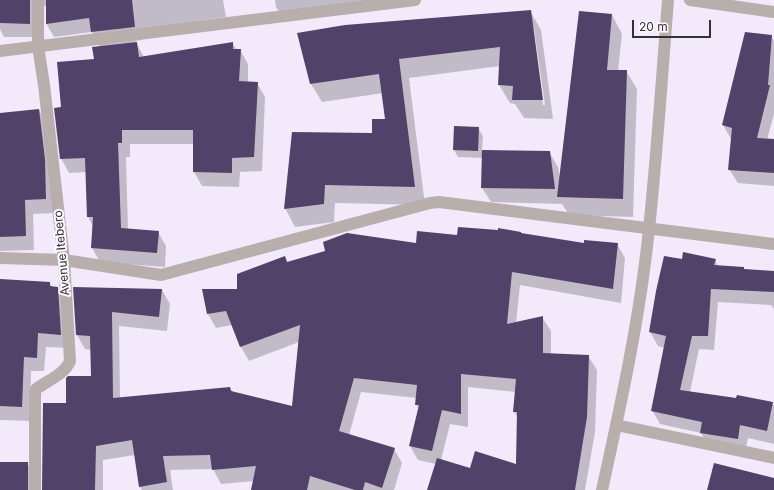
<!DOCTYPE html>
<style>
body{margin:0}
#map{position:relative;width:774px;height:490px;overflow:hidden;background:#f2eafa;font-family:Inter,sans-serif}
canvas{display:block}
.scale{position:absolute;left:632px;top:20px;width:79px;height:18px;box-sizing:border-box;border:2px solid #322f35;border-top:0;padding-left:5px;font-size:12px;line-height:14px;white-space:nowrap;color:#322f35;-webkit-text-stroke:3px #fcfafe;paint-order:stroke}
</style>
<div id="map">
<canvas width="774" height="490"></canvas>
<div class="scale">20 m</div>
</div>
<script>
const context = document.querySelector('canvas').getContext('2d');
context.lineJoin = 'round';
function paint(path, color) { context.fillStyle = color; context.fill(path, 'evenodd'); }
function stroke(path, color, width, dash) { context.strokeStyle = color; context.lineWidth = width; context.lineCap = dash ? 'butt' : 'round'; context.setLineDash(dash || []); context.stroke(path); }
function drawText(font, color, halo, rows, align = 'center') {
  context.font = font + ' Inter,sans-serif'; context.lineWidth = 4; context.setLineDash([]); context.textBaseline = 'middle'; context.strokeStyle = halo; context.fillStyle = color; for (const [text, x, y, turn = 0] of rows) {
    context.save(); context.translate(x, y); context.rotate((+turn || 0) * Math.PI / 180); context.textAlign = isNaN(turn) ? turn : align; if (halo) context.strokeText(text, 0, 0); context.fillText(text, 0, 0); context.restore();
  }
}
const shadow = new Path2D(`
 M0,0H223L226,17L141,28L142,40L135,41L144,57L233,44L237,50H240L248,64V82L257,83L265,97L262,171L240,172L239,187L202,186L194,172V144H130V157H126L128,230L158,232L166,246L165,267L100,262L92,248L93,226L88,217L86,172L69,173L61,158L62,108L95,60L100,47L92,32L54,37L46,23V6L42,7L38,37H4L0,29Z
 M275,0H395L285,22L276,7Z
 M530,11L541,30L553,119L524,118L515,104L510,103L499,85L500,66L409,78L425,205L335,203L334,222L295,227L285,208L373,134L387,120L383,93L322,102L311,84ZM532,29H534L545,105H543Z
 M612,15L622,34L618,71H626L637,89L633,217L569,215L562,204L491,202L482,188L483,158L458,157L454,150L478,128L483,136L482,151L549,152L558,167L560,178Z
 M771,36L774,41V114L767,140H774V186L738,183L729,169L731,139L723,125Z
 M39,110L47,125L54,213L33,214L34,250L0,251V114Z
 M521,234L585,244H617L625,258L621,303L520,285L516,323L542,317L551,331V354L588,356L597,370L595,432L585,490H428L436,464L418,460L410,446L419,410L416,404L417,398L361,392L349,435L394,449L402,463L394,490H252L254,481L221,484L213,469L170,470L173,490H142L140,487L135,455L103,460V490H44L67,404L92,377L91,350L85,349L77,335L74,288L162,290L170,304L167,331L119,326L120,398L230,388L233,393L293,407L299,342L249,361L241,347L232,325L216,328L208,314L238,290L285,257L288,263L417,244L458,236ZM468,387L516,392L514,412L518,418L517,465L471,469L441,460L450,424L468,427Z
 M665,257L682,260H715L718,266L744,268L745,270L774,272V309L771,305L718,302L714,350L699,349L690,392L772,403L774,406V444L748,438L745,452L709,446L701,433L660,424L652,410L665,348L658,346L650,332Z
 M0,280L50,283L52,287L57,288L66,302L68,348L46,347L44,371H31L30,421L0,420Z
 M0,463H27L35,477V490H0Z`);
const building = new Path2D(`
 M0,0H30V24L0,23Z
 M46,0H132L135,27L91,32L89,18L46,24Z
 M531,10L543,100H512L513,86L498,85L500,47L399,59L415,187L325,185L324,204L284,209L292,132L372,133V119H385L379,74L310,84L297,33L345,25Z
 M579,11L612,14L607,70H627L623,199L557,197Z
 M745,32L772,35L768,85H770L757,138L774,139V173L728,170L732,128L722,125Z
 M137,42L139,57L233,42V49H241L239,81L258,82L254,157L232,158V173L193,172V130H122V143H118L121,228L159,231L157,253L91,248L93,217H87L85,158L60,159L54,108L61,107L57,62L94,59L92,47Z
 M39,109L45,159L46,199L25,200L26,236L0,237V113Z
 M454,126L479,127L478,151L453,150Z
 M482,150L550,151L555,189L481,188Z
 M458,227L498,230V228L521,232V233L584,243V240L618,243L613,289L512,272L507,324L543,316V353L589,355L587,417L575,490H427L437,458L470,468L475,451L516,464L517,412H513L516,379L461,374V414L442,410L432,451L409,446L419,405H415L417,385L354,378L339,431L395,448L382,488L365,482L363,490H355L310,476L307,490H251L256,466L212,470L210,455L163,456L167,482L139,487L132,440L96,446L95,490H42L43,403H66V378L68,376H91L90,336L76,335L73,287L162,289L159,317L112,312L113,398L230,387L231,391L292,406L300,325L240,347L226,311L207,314L202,289H237V274L285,256L287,262L325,251L323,242L347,233L416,243L417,231L457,235Z
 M683,252L716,259L714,265L744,267V269L774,271V292L711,289L708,336H692L680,390L736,398L737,395L773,402L767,431L740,425L738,439L700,433L702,422L651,411L666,336L649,332L656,291L664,256L682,259Z
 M0,279L50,282V286L58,287L61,335L38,333L37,358L24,357L22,407L0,406Z
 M0,462H28V490H0Z
 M714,463L774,478V490H707Z`);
const minor = new Path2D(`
 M690,0L774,12
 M0,51L415,0
 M0,258L64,260L161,275L430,203L439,202L774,244
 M616,425L774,458
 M35,490V392L36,389C47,381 65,374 70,361L64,260L44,85L38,46V0`);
const tertiary = new Path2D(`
 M602,490C621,404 640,317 649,229C657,153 662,76 668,0`);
const streetNames = [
 ["Avenue Itebero",62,253,-95]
];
paint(shadow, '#0003');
paint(building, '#504269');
stroke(minor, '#b8afad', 12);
stroke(tertiary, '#b8afad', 12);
drawText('12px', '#322f35', '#fcfafe', streetNames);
</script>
